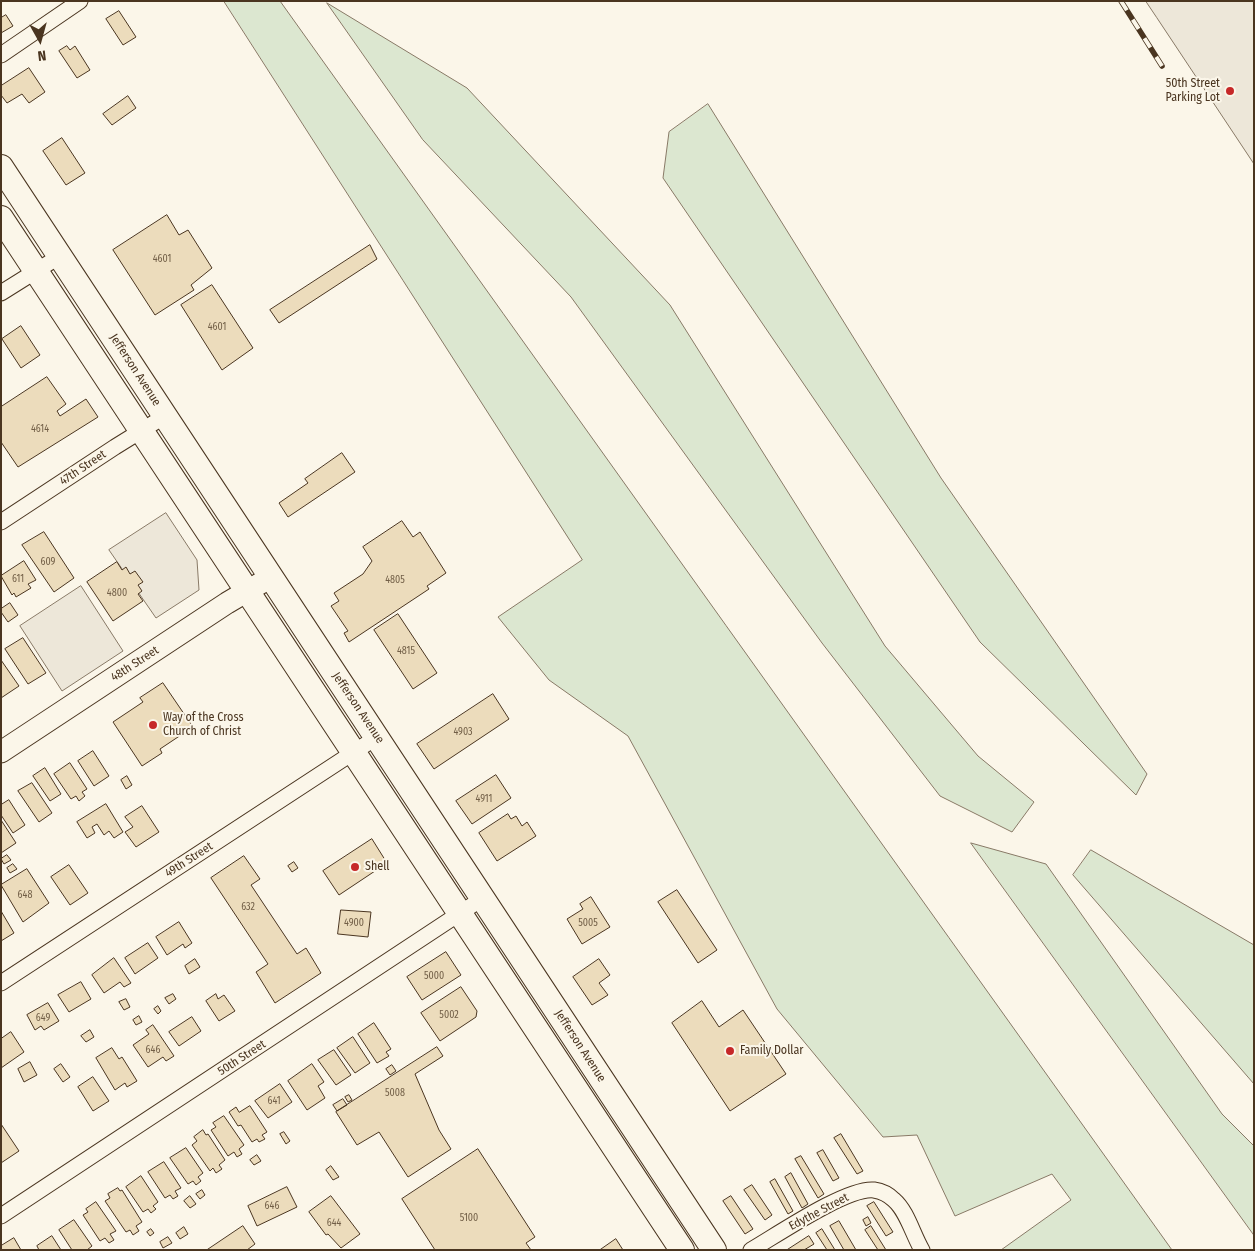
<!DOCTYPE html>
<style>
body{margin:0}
#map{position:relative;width:1255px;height:1251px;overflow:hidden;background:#fbf6e9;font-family:"Fira Sans Condensed",sans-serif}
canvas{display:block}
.frame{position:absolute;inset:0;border:2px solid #4a3520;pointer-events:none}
.north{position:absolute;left:15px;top:15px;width:50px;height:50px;-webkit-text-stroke:4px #fbf6e9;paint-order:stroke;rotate:173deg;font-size:14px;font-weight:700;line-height:20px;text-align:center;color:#4a3520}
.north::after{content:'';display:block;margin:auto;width:18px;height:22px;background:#4a3520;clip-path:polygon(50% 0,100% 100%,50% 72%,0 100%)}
</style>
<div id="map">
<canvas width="1255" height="1251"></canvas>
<div class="frame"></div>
<div class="north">N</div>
</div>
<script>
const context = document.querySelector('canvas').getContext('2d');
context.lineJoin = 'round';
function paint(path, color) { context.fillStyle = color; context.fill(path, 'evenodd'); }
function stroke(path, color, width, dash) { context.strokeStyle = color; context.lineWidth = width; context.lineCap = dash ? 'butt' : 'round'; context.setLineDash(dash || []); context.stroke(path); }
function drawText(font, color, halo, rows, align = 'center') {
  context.font = font + ' "Fira Sans Condensed",sans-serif'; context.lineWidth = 4; context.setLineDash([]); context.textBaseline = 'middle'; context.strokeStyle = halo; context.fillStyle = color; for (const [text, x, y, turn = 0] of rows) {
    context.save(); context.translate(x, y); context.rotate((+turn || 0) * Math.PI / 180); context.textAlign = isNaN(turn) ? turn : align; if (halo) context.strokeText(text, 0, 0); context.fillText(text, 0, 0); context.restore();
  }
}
const green = new Path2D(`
 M224,1H280L1172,1250H1001L1071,1200L1052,1174L955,1216L917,1135L883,1137L777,1009L628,736L549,680L498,617L582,560Z
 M327,3L467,88L670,305L885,646L978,756L1034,802L1012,832L940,796L822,643L571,297L423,140Z
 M708,104L941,478L1147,774L1136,795L980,642L663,178L669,132Z
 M971,843L1046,864L1222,1114L1254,1146V1235Z
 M1091,850L1254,945V1084L1073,875Z`);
const parking = new Path2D(`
 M1146,1H1254V164L1157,18Z
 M166,513L197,560L199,590L156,618L109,550Z
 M81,586L123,651L62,691L20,626Z`);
const building = new Path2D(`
 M119,11L136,37L123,45L106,19Z
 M6,15L13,26L1,33V18Z
 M67,46L70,50L75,46L90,70L77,78L59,51Z
 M29,68L45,92L29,103L22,94L7,103L1,95V86Z
 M128,96L136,108L112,125L103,114Z
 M62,138L85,173L66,185L43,151Z
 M167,215L179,235L188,230L212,268L191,285L194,290L155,315L113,250Z
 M370,245L377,259L279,323L270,310Z
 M212,285L253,348L222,370L181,305Z
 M21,326L40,355L21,368L2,339Z
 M47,377L66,404L57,411L60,416L86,399L98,417L18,467L1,442V407Z
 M342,453L355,472L288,517L279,503L308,483L305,479Z
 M402,521L413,537L420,532L446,573L427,586L429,589L349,642L344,633L348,631L331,606L339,601L334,593L363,574L372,561L363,547Z
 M44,532L74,578L54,592L22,545Z
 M24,561L36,580L28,584L31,588L16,597L14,593L12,595L1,576Z
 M117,562L122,570L126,567L130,574L135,571L143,582L138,585L142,591L138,594L143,601L113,621L87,582Z
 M10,603L18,615L8,622L1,612V609Z
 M398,614L437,673L413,689L374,630Z
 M23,638L46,673L28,684L5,649Z
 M1,660L19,686L1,698Z
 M163,683L193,727L160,749L162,753L142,766L113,722L143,702L140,698Z
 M493,694L509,719L434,769L417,744Z
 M93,751L109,776L94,786L78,761Z
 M70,763L87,789L82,792L85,796L79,801L76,796L71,799L54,774Z
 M45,768L61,794L50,801L33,776Z
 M496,775L511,798L472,824L456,801Z
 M127,776L132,785L126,789L121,780Z
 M32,783L52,813L39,822L18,791Z
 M9,800L25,825L13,833L1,815V805Z
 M106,804L123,832L114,838L109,831L104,835L97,824L92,827L95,833L87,838L77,822Z
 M142,806L159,832L136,847L125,832L133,827L125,817Z
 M508,814L511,819L516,816L522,826L527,822L536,836L497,861L479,833Z
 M1,820L16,843L1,853Z
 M372,839L387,863L339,895L323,871Z
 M7,855L11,860L4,864L1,859Z
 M244,856L260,879L251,885L297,954L306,948L321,973L275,1003L256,972L268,964L211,878Z
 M294,862L298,868L292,872L288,866Z
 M13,864L17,869L10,873L7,868Z
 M69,865L88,893L70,905L51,877Z
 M27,869L49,903L23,922L1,885Z
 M677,890L717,950L698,963L658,902Z
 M591,897L610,927L582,944L567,919L583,909L580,904Z
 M341,910L371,912L368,937L338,934Z
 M1,911L14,933L1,941Z
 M179,922L192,943L185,948L183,944L167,955L156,937Z
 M148,943L158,958L135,974L125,958Z
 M446,952L461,975L422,1000L407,977Z
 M114,958L131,983L124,987L120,982L104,993L92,975Z
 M195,959L200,967L189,974L185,966Z
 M599,959L610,975L599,983L608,995L592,1005L573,977Z
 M81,982L91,999L69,1012L58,995Z
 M461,987L477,1011L476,1017L440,1041L421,1013Z
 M173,994L176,999L169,1004L165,998Z
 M216,994L218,999L224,995L235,1011L219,1021L206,1001Z
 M126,999L130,1007L124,1010L119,1002Z
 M702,1001L719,1027L743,1010L786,1074L730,1111L672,1023Z
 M48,1003L59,1021L44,1030L41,1026L35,1030L27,1015Z
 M158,1006L161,1011L158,1014L154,1009Z
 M139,1016L142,1022L136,1025L133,1020Z
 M192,1017L201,1031L179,1046L169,1032Z
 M374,1023L391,1049L386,1052L389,1056L377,1063L358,1034Z
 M153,1025L174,1056L166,1061L163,1057L148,1067L133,1045L149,1034L146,1030Z
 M90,1030L94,1037L86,1042L81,1036Z
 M11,1032L24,1052L1,1068V1039Z
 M353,1037L370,1063L355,1073L337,1048Z
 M437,1047L443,1056L415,1074L439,1130L451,1149L408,1177L379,1132L357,1145L336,1112Z
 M112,1048L119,1059L122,1057L137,1081L127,1087L125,1083L115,1090L96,1058Z
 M334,1050L351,1075L336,1085L318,1060Z
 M30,1062L37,1075L24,1082L18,1069Z
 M61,1064L70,1077L63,1082L54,1069Z
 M312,1064L324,1082L318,1086L325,1098L307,1110L288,1081Z
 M392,1065L396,1071L390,1075L386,1069Z
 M93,1077L109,1101L93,1111L78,1087Z
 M280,1084L292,1102L268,1118L255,1101Z
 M349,1095L352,1100L348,1102L345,1097Z
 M343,1099L347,1105L337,1111L333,1105Z
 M250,1106L267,1132L262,1135L265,1139L259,1142L257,1139L252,1142L241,1125L238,1126L229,1112L236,1107L239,1112Z
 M224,1116L244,1145L239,1149L242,1154L237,1157L234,1152L228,1156L211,1130L216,1127L213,1123Z
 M1,1124L19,1151L1,1163Z
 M203,1130L206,1135L208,1134L225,1160L219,1165L222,1169L216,1173L213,1168L210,1171L192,1145L197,1141L194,1137Z
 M284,1132L290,1141L286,1144L280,1134Z
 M841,1134L863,1171L857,1174L834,1138Z
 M186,1148L203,1173L198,1177L201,1181L196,1185L193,1181L188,1184L170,1158Z
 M478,1149L535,1237L526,1243L531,1250H435L402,1199Z
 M823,1150L839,1178L833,1181L817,1153Z
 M257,1155L261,1161L254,1165L250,1160Z
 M801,1156L824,1194L818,1198L795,1159Z
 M164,1162L181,1188L175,1191L178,1196L173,1199L170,1195L165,1198L148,1172Z
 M331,1166L339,1177L333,1180L326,1170Z
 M791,1173L808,1204L802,1208L785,1177Z
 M141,1176L158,1202L153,1206L156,1209L151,1213L148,1209L143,1212L126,1187Z
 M775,1179L793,1211L788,1214L770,1182Z
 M752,1185L772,1215L765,1220L744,1190Z
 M287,1187L297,1207L257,1226L248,1206Z
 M118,1188L120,1191L122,1190L142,1222L136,1226L139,1231L133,1235L130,1230L126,1232L105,1201L110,1198L108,1194Z
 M202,1190L205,1195L200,1199L196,1194Z
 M190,1196L196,1204L190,1208L184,1201Z
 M331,1196L360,1234L341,1248L328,1234L326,1235L309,1212Z
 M731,1196L753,1229L745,1234L723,1201Z
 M96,1202L116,1231L110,1234L114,1240L109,1243L105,1238L100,1241L83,1215L88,1212L86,1209Z
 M874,1202L893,1232L886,1236L867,1206Z
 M868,1217L871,1223L866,1226L863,1220Z
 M74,1220L92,1246L87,1250H72L59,1230Z
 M839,1221L856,1250H844L830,1226Z
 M243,1226L255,1244L247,1250H207Z
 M871,1226L886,1250H878L865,1230Z
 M184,1227L188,1234L180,1239L176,1233Z
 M151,1229L154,1233L150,1236L147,1232Z
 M822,1229L835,1250H827L816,1233Z
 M52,1236L61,1250H39L37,1246Z
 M809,1236L814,1244L804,1250H787Z
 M168,1237L172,1243L163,1248L160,1242Z
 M14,1238L21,1250H1V1246Z
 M616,1239L623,1250H600Z`);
const street = new Path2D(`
 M1,55L80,1
 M1,293L60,256
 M1,522L115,447L165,416
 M1,983L377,737
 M1,1216L483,898
 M751,1250C777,1235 847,1187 874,1190C881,1191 889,1195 894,1200C907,1211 913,1235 922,1250`);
const secondary = new Path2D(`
 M1,752L227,603L271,577`);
const primary = new Path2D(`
 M1,167L714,1250
 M1,218L682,1250`);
const rail = new Path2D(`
 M1121,1L1162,66`);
const markers = [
 [1230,91,5,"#c62828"],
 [153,725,5,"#c62828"],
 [355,867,5,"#c62828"],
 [730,1051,5,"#c62828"]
];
const numberNames = [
 ["4601",162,259],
 ["4601",217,327],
 ["4614",40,429],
 ["609",48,562],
 ["611",18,579],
 ["4805",395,580],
 ["4800",117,593],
 ["4815",406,651],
 ["4903",463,732],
 ["4911",484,799],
 ["648",25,895],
 ["632",248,907],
 ["4900",354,923],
 ["5005",588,923],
 ["5000",434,976],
 ["5002",449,1015],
 ["649",43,1018],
 ["646",153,1050],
 ["5008",395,1093],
 ["641",274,1101],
 ["646",272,1206],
 ["5100",469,1218],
 ["644",334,1223]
];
const poiNames = [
 ["50th Street",1220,84,"right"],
 ["Parking Lot",1220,98,"right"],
 ["Way of the Cross",163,718],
 ["Church of Christ",163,732],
 ["Shell",365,867],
 ["Family Dollar",740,1051]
];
const streetNames = [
 ["Jefferson Avenue",135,370,57],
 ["47th Street",83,468,-34],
 ["48th Street",135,664,-33],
 ["Jefferson Avenue",358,708,56],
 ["49th Street",189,860,-33],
 ["Jefferson Avenue",580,1046,57],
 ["50th Street",242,1058,-33],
 ["Edythe Street",819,1212,-28]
];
paint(green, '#dce7d0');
stroke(green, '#887966', 1);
paint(parking, '#ede7d9');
stroke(parking, '#887966', 1);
paint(building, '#ecdcbc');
stroke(building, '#4a3520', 1);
stroke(street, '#4a3520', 17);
stroke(secondary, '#4a3520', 23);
stroke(primary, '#4a3520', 26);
stroke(street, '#fbf6e9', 15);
stroke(secondary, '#fbf6e9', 21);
stroke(primary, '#fbf6e9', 24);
stroke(rail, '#4a3520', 5.5);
stroke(rail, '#fbf6e9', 4, [11]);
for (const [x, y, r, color] of markers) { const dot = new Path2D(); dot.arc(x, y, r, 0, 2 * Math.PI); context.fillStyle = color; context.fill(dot); stroke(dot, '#fbf6e9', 2); }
drawText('10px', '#725f47', null, numberNames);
drawText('12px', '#4a3520', '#fbf6e9', poiNames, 'left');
drawText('12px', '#4a3520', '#fbf6e9', streetNames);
</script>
